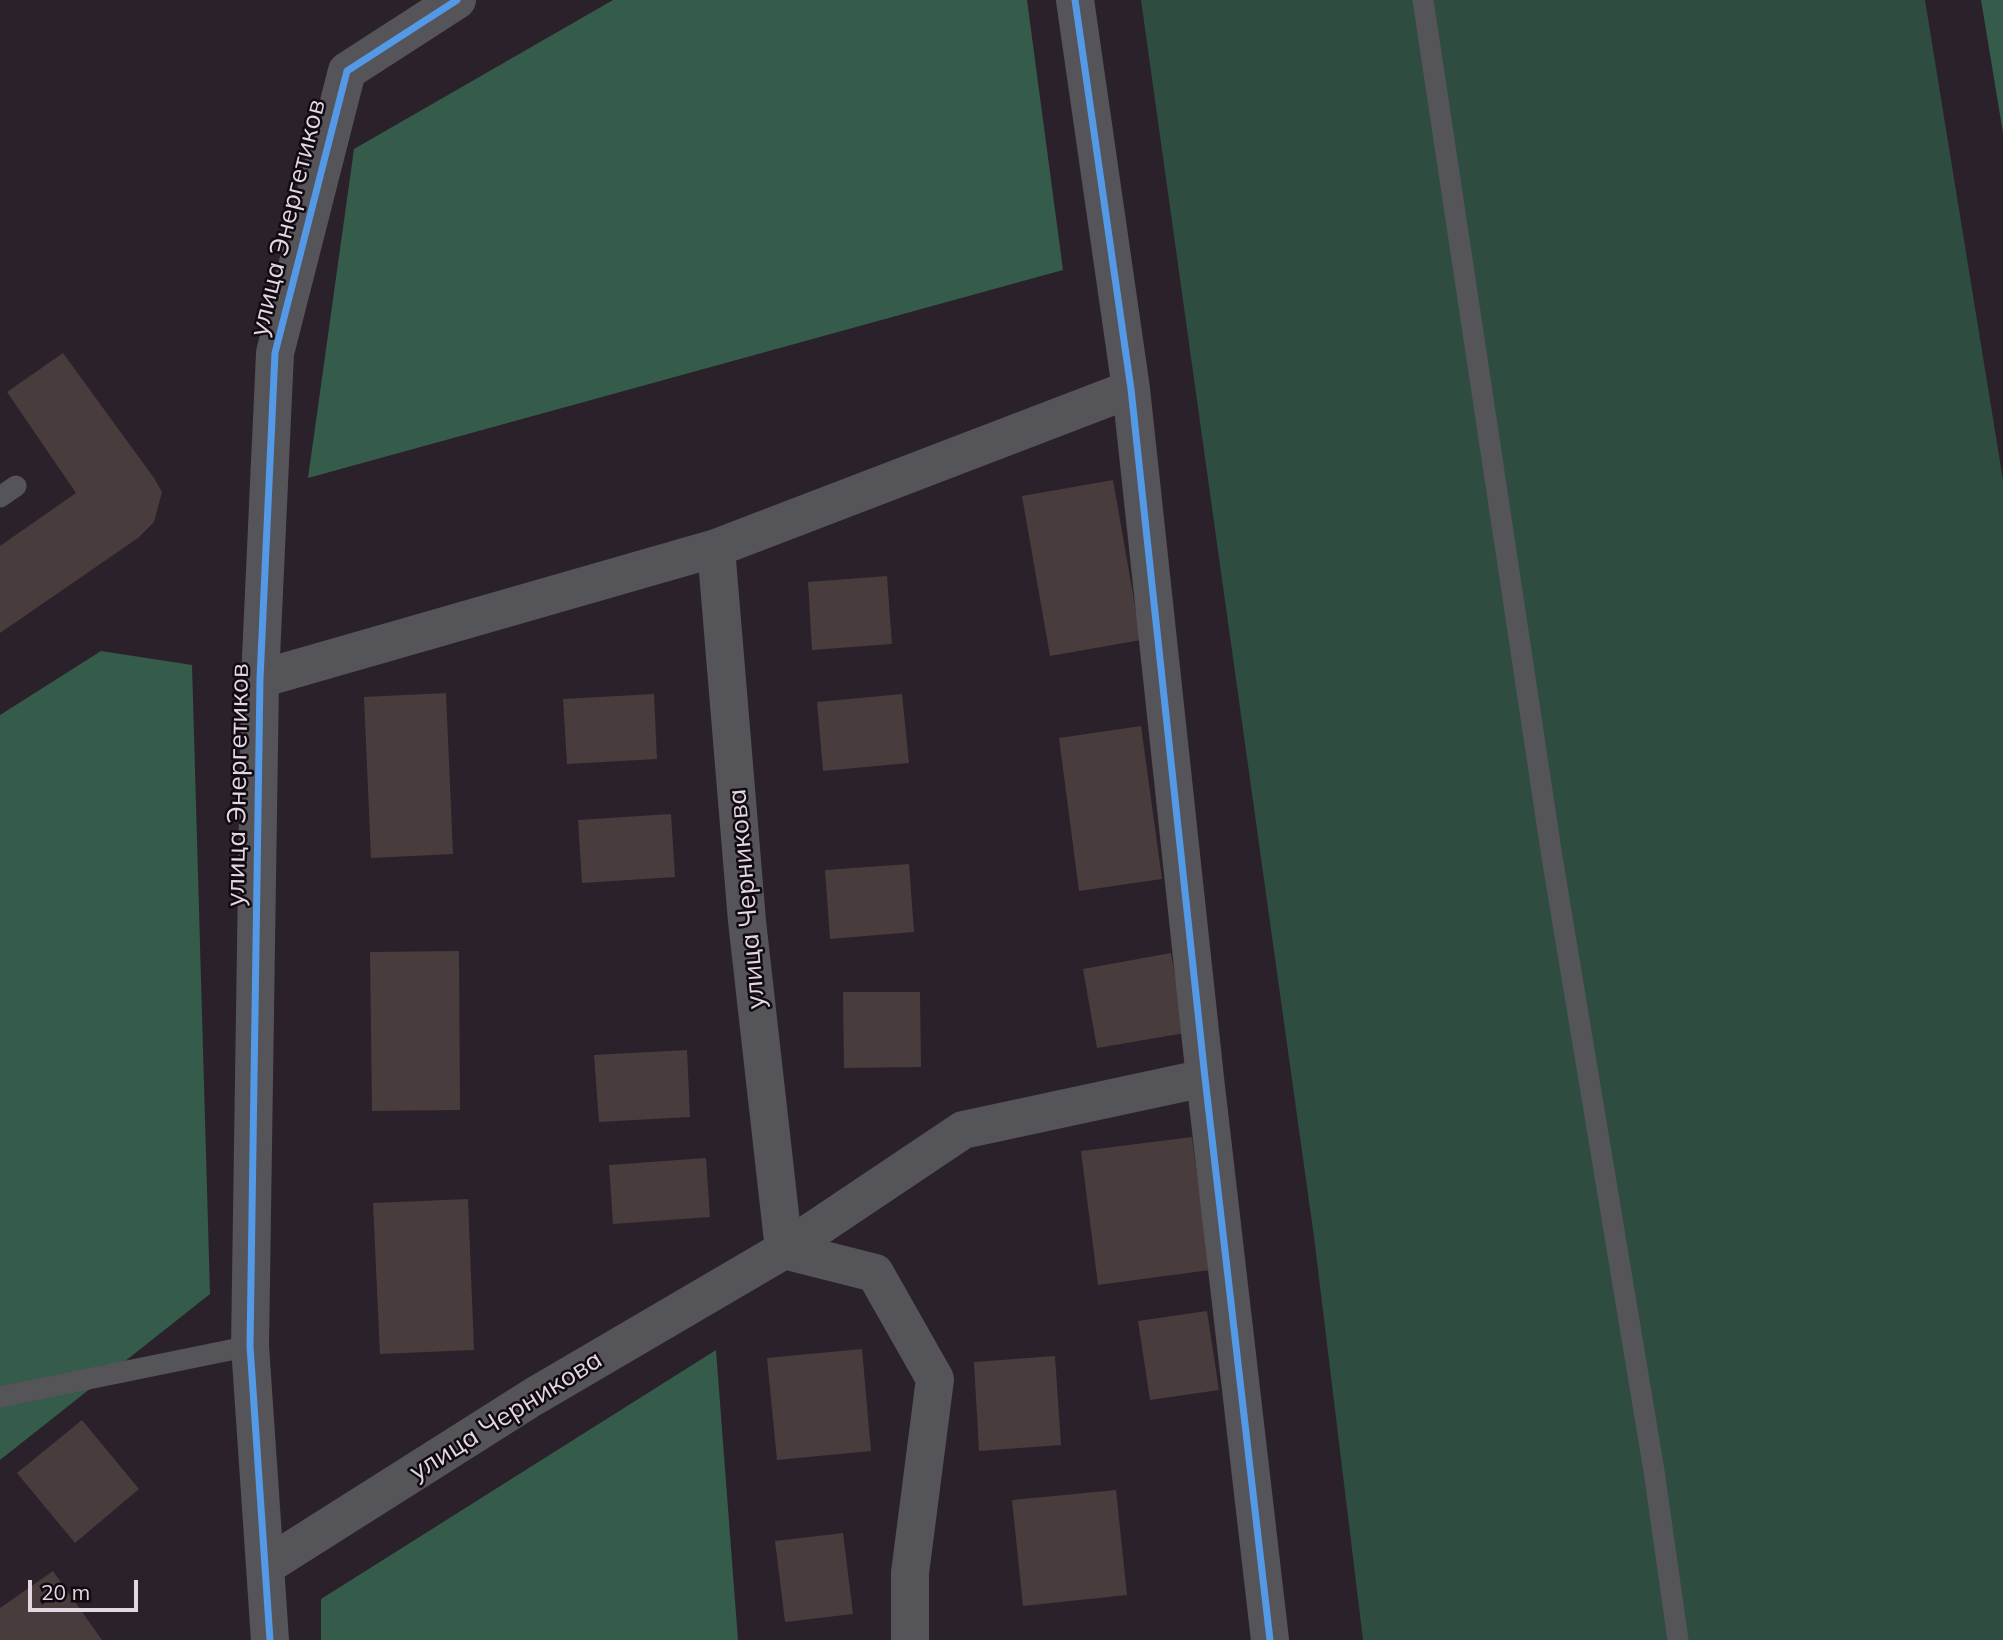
<!DOCTYPE html>
<meta charset="utf-8">
<style>
body{margin:0}
#map{position:relative;width:2003px;height:1640px;overflow:hidden;background:#2b212a;font-family:Mulish,sans-serif}
canvas{display:block}
.scale{position:absolute;left:28px;top:1580px;width:110px;height:32px;box-sizing:border-box;border:4px solid #e3d7e1;border-top:0;padding-left:9px;font-size:21px;line-height:24px;white-space:nowrap;color:#e3d7e1;-webkit-text-stroke:5px #120a11;paint-order:stroke}
</style>
<div id="map">
<canvas width="2003" height="1640"></canvas>
<div class="scale">20 m</div>
</div>
<script>
const context = document.querySelector('canvas').getContext('2d');
context.lineJoin = 'round';
function paint(path, color) { context.fillStyle = color; context.fill(path, 'evenodd'); }
function stroke(path, color, width, dash) { context.strokeStyle = color; context.lineWidth = width; context.lineCap = dash ? 'butt' : 'round'; context.setLineDash(dash || []); context.stroke(path); }
function drawText(font, color, halo, rows, align = 'center') {
  context.font = font + ' Mulish,sans-serif'; context.lineWidth = 5; context.setLineDash([]); context.textBaseline = 'middle'; context.strokeStyle = halo; context.fillStyle = color; for (const [text, x, y, turn = 0] of rows) {
    context.save(); context.translate(x, y); context.rotate((+turn || 0) * Math.PI / 180); context.textAlign = isNaN(turn) ? turn : align; if (halo) context.strokeText(text, 0, 0); context.fillText(text, 0, 0); context.restore();
  }
}
const green = new Path2D(`
 M1141,0H1925L2003,480V1640H1363L1314,1237Z`);
const forest = new Path2D(`
 M613,0H1027L1063,270L308,478L354,149Z
 M1981,0H2003V133Z
 M101,651L192,665L210,1294L0,1460V715Z
 M716,1350L738,1640H321V1599Z`);
const building = new Path2D(`
 M63,353L154,478L162,492L154,522L138,538L0,633V546L76,493L7,392Z
 M1113,480L1141,640L1050,656L1022,496Z
 M887,576L892,644L812,650L808,582Z
 M446,693L453,854L371,858L364,697Z
 M654,694L657,759L567,764L563,699Z
 M902,694L909,763L823,771L817,702Z
 M1141,726L1162,879L1079,891L1059,738Z
 M671,814L675,877L582,883L578,820Z
 M909,864L914,932L830,939L825,870Z
 M459,951L460,1110L372,1111L370,952Z
 M1171,953L1185,1033L1097,1048L1083,969Z
 M843,992H920L921,1067L844,1068Z
 M687,1050L690,1117L599,1122L594,1055Z
 M1192,1137L1210,1270L1098,1285L1081,1151Z
 M706,1158L710,1217L613,1224L609,1165Z
 M468,1199L474,1350L380,1354L373,1203Z
 M1207,1311L1219,1390L1150,1400L1138,1321Z
 M862,1349L871,1451L777,1460L767,1358Z
 M1055,1356L1061,1445L979,1451L974,1362Z
 M82,1420L139,1489L75,1543L17,1473Z
 M1116,1490L1127,1595L1023,1606L1012,1500Z
 M843,1533L853,1614L785,1622L775,1541Z
 M53,1571L102,1640H0V1608Z`);
const lane = new Path2D(`
 M1423,0L1552,857L1654,1471L1678,1640
 M0,497L16,486
 M0,1397L250,1346`);
const street = new Path2D(`
 M1075,0L1131,389L1205,1078L1270,1640
 M716,548L747,921L784,1250L875,1273L935,1379L910,1573V1640
 M260,679L716,548L1131,389
 M266,1566L533,1397L784,1250L963,1130L1205,1078
 M270,1640L250,1346L260,679L275,353L347,71L457,0`);
const cycleway = new Path2D(`
 M1075,0L1131,389L1205,1078L1270,1640
 M270,1640L250,1346L260,679L275,353L347,71L457,0`);
const streetNames = [
 ["улица Энергетиков",288,218,-76],
 ["улица Энергетиков",238,785,-89],
 ["улица Черникова",747,899,-95],
 ["улица Черникова",506,1416,-32]
];
paint(green, '#2e4c3f');
paint(forest, '#355b4a');
paint(building, '#483c3c');
stroke(lane, '#555459', 21);
stroke(street, '#555459', 38);
stroke(cycleway, '#5399e6', 7);
drawText('26px', '#e3d7e1', '#120a11', streetNames);
</script>
